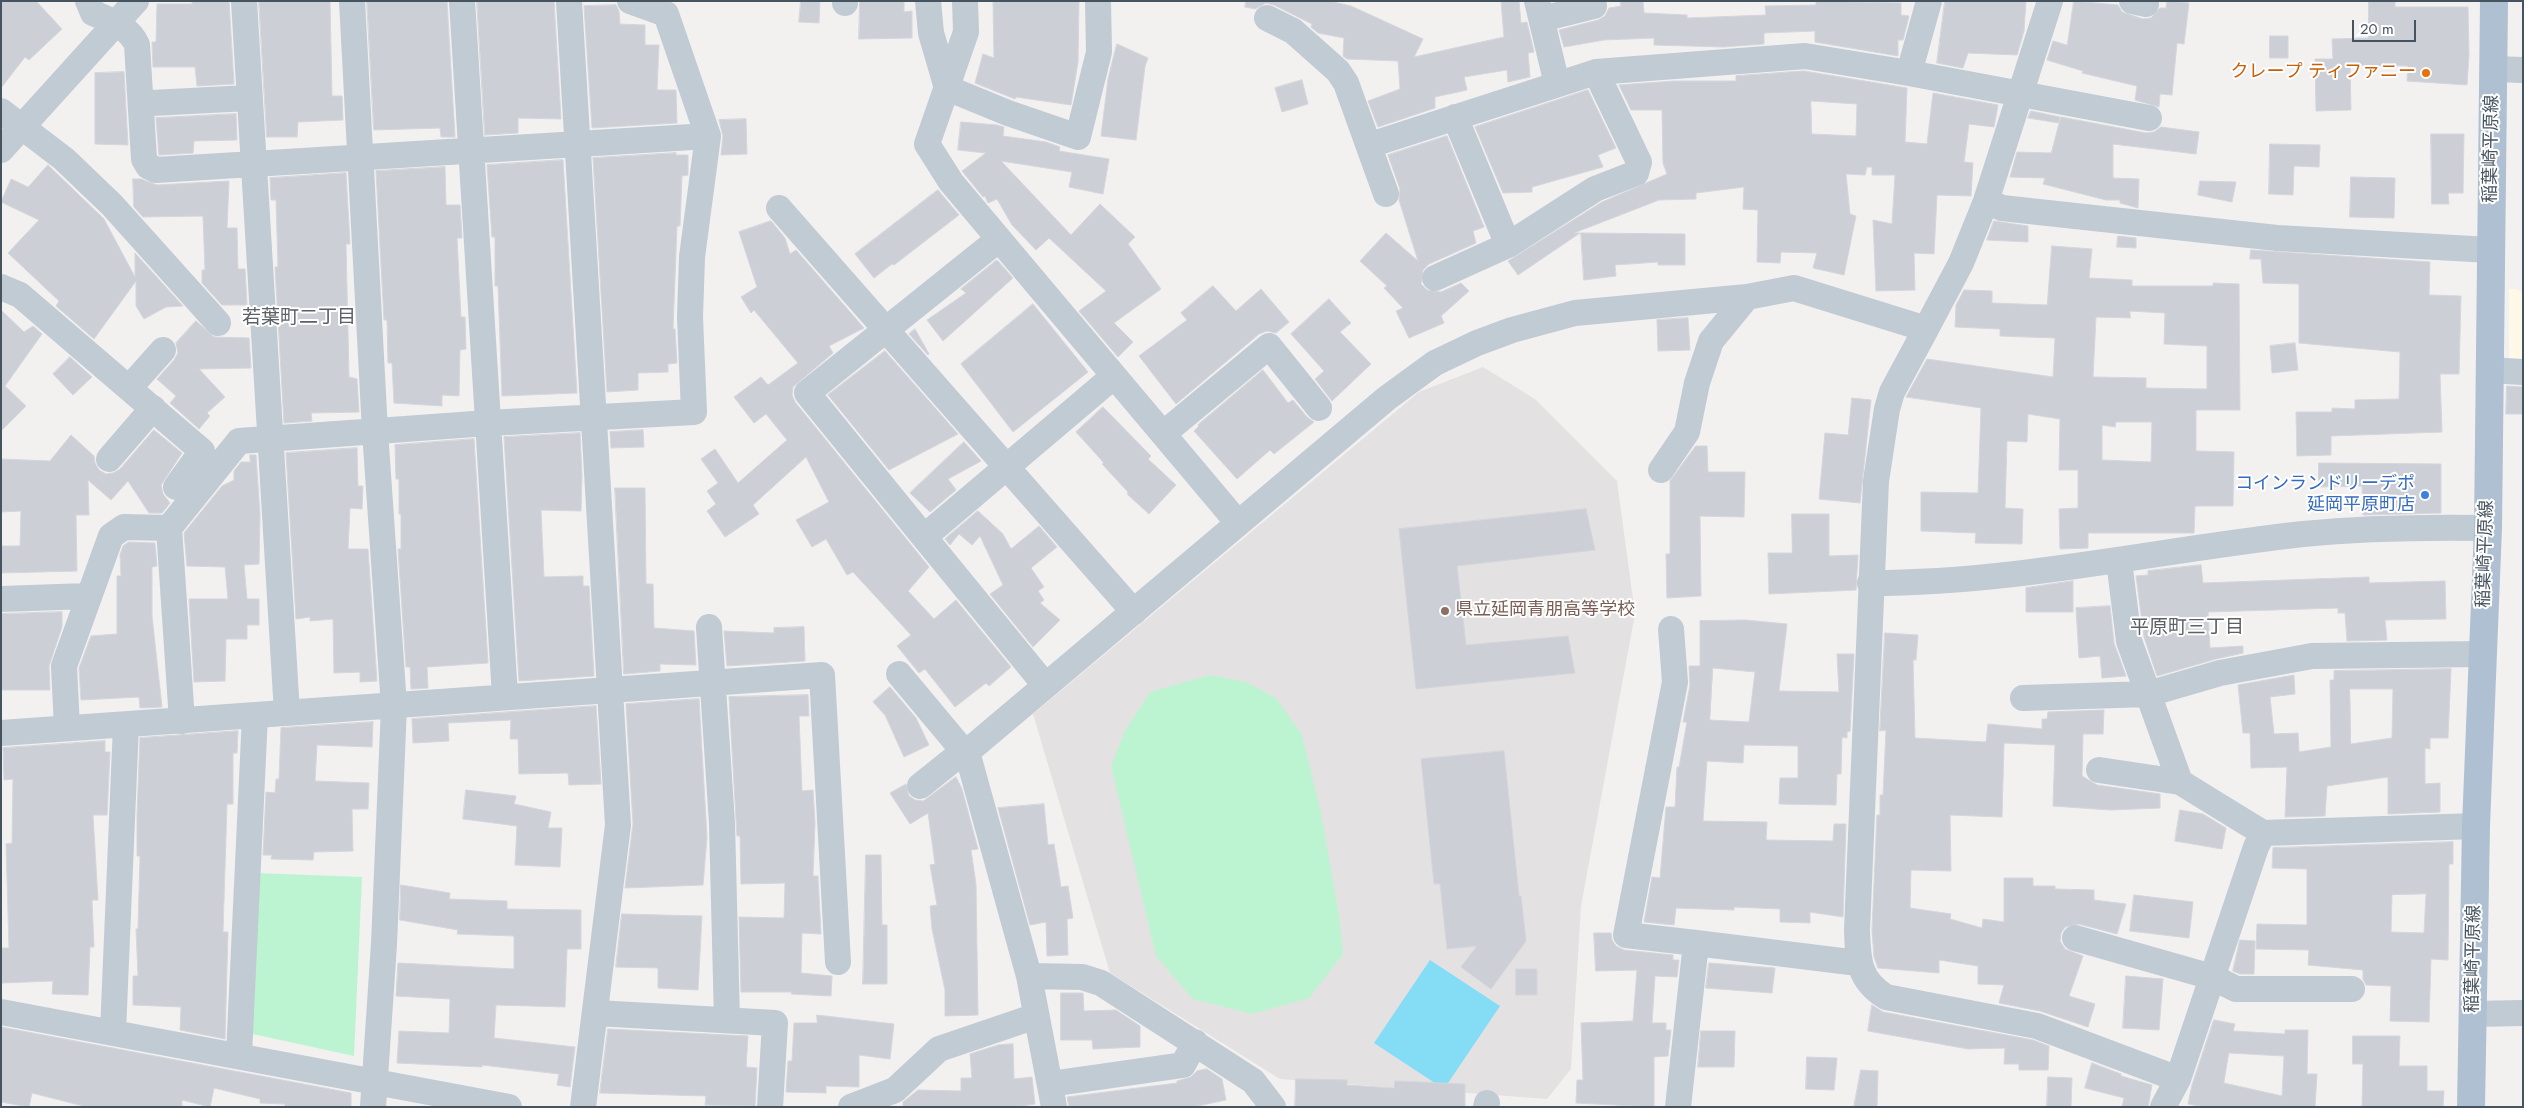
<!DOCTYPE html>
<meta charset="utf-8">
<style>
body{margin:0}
#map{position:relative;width:2524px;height:1108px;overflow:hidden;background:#f3f0f0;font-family:Jost,sans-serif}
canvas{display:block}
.frame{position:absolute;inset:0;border:2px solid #465460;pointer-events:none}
.scale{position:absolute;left:2352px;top:20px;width:64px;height:22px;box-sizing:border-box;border:2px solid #465460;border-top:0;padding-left:6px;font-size:15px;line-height:18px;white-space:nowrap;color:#465460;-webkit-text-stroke:4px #fff;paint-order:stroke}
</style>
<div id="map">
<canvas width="2524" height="1108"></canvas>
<div class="frame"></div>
<div class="scale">20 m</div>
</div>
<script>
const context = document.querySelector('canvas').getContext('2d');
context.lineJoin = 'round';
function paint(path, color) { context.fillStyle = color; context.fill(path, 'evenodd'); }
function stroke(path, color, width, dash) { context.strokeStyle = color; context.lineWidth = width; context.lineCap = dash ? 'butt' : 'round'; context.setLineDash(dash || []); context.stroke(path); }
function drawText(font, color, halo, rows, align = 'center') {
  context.font = font + ' Jost,"Noto Sans JP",sans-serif'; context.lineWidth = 4; context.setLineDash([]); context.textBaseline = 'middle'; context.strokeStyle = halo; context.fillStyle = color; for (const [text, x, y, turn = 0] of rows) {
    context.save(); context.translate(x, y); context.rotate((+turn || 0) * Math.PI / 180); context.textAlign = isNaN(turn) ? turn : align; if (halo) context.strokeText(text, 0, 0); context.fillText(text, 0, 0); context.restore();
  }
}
const commercial = new Path2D(`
 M2509,289H2517L2523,293V366L2509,365Z`);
const education = new Path2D(`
 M1483,367L1535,399L1617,481L1635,614L1581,906L1571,1069L1547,1099L1280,1079L1110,973L1033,714L1419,392Z`);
const green = new Path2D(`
 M1210,675L1246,682L1276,698L1302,735L1321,813L1339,916L1343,954L1309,998L1252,1014L1193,999L1156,956L1111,766L1125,731L1150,692Z
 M256,873L362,877L354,1056L248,1033Z`);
const water = new Path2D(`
 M1430,960L1500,1006L1444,1089L1374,1043Z`);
const building = new Path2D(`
 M1,1H36L62,29L29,60L25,57L1,88Z
 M192,1H229L234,84L197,86L195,67H153L152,42H156L157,4H192Z
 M259,1H330L332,96H342L343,120L298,122L297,137H267Z
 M367,1H447L455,137H441L440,128L374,130Z
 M477,1H554L561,119L518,118V133L485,135Z
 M801,1H820L819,23L799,22Z
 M860,1H904V12L912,11V38L859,39Z
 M1079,1L1078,62L1071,105L1016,97L1015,99L975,83L983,54L994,58L993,2Z
 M1246,1H1329L1351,6L1423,39L1414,57L1504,37L1501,1H1519L1521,23L1527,22L1534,52L1528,53L1530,77L1508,82L1507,70L1464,77L1467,90L1435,97V108L1378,127L1368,101L1400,89L1398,61L1347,59L1343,56L1344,38L1318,33L1311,27L1312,24L1274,5L1266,3L1255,9L1245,7Z
 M1620,1H1643L1644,13L1687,15V18L1766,15L1765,6L1816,5V1L1901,3V15L1909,16L1903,40H1898V56L1815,42V31L1764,33V44L1723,47L1654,45V38L1604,40L1564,47L1559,30L1598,20L1605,16L1609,8L1621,6Z
 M1945,1H2026L2024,31L2017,55L1968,53L1963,68L1937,63Z
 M2074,1L2118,5L2122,12L2143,19L2151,18L2160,8H2166L2167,1L2189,3L2184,44L2177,43L2172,95L2160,94L2159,107L2135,100L2137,86L2082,73L2083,71L2047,60L2053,41L2067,45Z
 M2369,1H2395V7H2468L2469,55L2467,85L2407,81L2408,66L2350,65L2351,110L2316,111L2315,59H2333L2332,39L2368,38Z
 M616,5L619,11L620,24L645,25V45H659L657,90H676L677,123L592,128L584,6Z
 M2270,36H2288V58H2270Z
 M1117,44L1148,58L1145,66L1136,140L1101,136L1108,79Z
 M1804,71L1907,88L1905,142L1927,144L1933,93L1998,105L1994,127L1969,124L1964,162L1973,163L1971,196L1937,195L1934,254L1914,253L1915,290L1876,291L1873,220L1892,224L1895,175H1872V167H1867L1865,175L1846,174L1850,214L1856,216L1844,275L1813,268L1817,253L1781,252L1780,263L1757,262L1758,210L1743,209L1744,187L1696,193V199L1659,200L1574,233H1580L1518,275L1508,261L1602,202L1667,174L1663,163L1662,110H1631L1619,85L1674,81H1736V76ZM1811,101L1857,104L1856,136L1812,134Z
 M124,72L128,145L95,144V73Z
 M1302,80L1308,104L1282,112L1275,88Z
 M1588,90L1616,148L1598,155L1603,167L1532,187V192L1503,193L1475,127Z
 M2031,111L2060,117L2059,123L2028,118Z
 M236,114L237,140L194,141L193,153L159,155L156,118Z
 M2061,117L2146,133L2154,132L2161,127L2199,132L2196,154L2113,144V178L2139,179L2138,208L2120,203V200H2106L2043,184L2045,178L2010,177L2017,152L2051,153Z
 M746,119L747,154L721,155L723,136L719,120Z
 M961,122L997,125L1004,127L1003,136L1046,142L1060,147L1059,151L1109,159L1103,194L1069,187L1072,172L1001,161L1071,235L1100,204L1135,237L1128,244L1161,289L1114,323L1133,342L1118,357L1079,311L1106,291L1049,238L1036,250L1012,225L997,199L988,203L985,196L983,197L962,171L986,153L958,150Z
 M2431,134H2464L2463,193H2448L2449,204H2432Z
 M1447,136L1484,227L1473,231L1476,243L1429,264L1423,270L1421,284L1427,290L1441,292L1461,283L1469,291L1441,316L1444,323L1409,338L1396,311L1403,308L1384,288L1387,286L1360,261L1386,233L1418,261L1399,200L1400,189L1388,155Z
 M2270,144L2320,145L2319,167L2294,166L2293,195L2269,194Z
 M676,153V155H688V175L682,176L680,226H677L673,329H675L677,363L668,364V372L638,373V390L607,392L593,158Z
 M563,160L577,393L502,396L498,286H495V237H492L487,165Z
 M48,165L104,219L135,277V253L183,306L166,307L144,319L136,306V281L94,339L56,306L59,301L8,253L39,220L1,202L11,179L28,187Z
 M445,167L446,205H460L462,238H457L461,317H465L466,349L460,350L459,396L442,395V406L394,403L392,363H388L387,320H384L376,171Z
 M346,173L350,244H346L349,377L357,379L359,412L311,413L312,421L284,423L275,267H278L276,200H271L270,178Z
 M2351,177L2395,178L2394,218L2350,217Z
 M133,179H141L157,185L229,181L227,228H237L238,269H245L247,305H222L202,283V270H205L203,216L143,217L134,207Z
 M2200,181L2236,182L2232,202L2198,195Z
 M938,190L959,215L894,265L892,264L874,278L855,254Z
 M771,221L785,238L790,254L796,250L864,328L829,346L833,353L793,387L792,395L795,402L929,567L908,591L934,619L956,600L1011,667L989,686L986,683L955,707L925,669L919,673L897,646L911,635L853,572L847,575L826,539L812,547L796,520L829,502L806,457L753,505L759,514L725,537L707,511L716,504L707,491L718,483L701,459L715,449L738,483L787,440L766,414L754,423L734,397L761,377L768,385L798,363L754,310L751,313L741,297L757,287L739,232Z
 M1994,221L2028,226V242L1987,240Z
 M1581,233L1685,234V265H1658V262L1615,265L1616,276L1584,280Z
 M2118,236L2136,238V248L2117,247Z
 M2052,246L2092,249L2089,278L2132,280V286H2213V283L2239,284L2240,410H2196V451L2234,452L2233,506H2195L2194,533H2088V548L2060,549L2059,509L2078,508V470H2059L2060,419L2028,414L2027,442L2007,441L2005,508L2023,509L2022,544L1975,543L1976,533L1921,531V492L1978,493L1981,408L1906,397L1927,359L2053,377L2055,338L2000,336V329L1955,327L1956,305L1964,290L1992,291V303L2047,305ZM2130,311L2165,313L2164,344L2207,346V389L2146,388V378L2093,377L2096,317L2130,318ZM2116,422H2152L2151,462L2102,460V425L2115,427Z
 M2251,250L2430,262L2429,295L2461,296L2459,374H2440L2442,432L2331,436V455L2297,456L2296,412H2332V408L2355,409V400L2399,399L2400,352L2299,343V284L2263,283L2261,259H2250Z
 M997,260L1013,278L943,341L927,320L966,293L961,289Z
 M1213,286L1236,311L1261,289L1289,322L1276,333L1267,331L1259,334L1176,404L1139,356L1187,320L1181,313Z
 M1329,299L1351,323L1340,332L1371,364L1332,401L1315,379L1324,371L1291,334Z
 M1033,304L1088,372L1013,432L961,364Z
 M1,310L24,332L33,326L42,334L5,386L26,406L1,431Z
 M1688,318L1690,350L1658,351L1657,320Z
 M196,321L214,337L249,338L251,368L199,369L225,397L207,413L210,416L199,429L170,403L176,396L157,379L174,360L178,353L176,343Z
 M915,329L929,354L928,355L909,334Z
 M2295,343L2298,370L2272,373L2270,346Z
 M885,351L958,434L889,470L828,395Z
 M70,357L92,377L73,395L53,374Z
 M1263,370L1288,403L1293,400L1307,417L1314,422L1274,454L1270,450L1237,479L1194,431L1199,426L1198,425Z
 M2507,386L2523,387V414H2506Z
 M1852,398L1871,400L1860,503L1819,499L1825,433L1848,435Z
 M1103,407L1151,456L1148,459L1176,485L1149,514L1127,494L1128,492L1102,464L1104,463L1076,432Z
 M154,430L182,453L161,485L163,494L170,503L162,513H149L128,481L111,500L88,480L89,515H76L77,571L1,573V546H20L21,511L1,512V459L50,461L71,435L94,456L95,463L99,470L106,474L113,473L120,469Z
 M643,430L644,447L611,448L610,432Z
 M580,433L582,476L581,511L541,510L544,577L583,576V586H589L594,676L519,681L504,437Z
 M474,439L488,663L427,667L428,688L411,689L410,667H406L398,549H401V514H399V479H396L395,445Z
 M964,442L981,461L948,479L956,490L930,512L910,493Z
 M1696,446H1707L1708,472H1745L1744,517L1700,516L1701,596L1667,598L1666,554H1670V481Z
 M357,448L358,486H363L362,509L350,508L348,549H368L377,681L360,682V672L334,673L333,619L310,621V617L296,619L286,453Z
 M250,455H256L260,515L259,564L244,565L247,599H259V625H247V639H226L225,681L194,682L189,599H228L225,567L187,566L184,533L222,486L234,480V471L241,462H250Z
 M2319,463L2441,464V513L2363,515L2362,486L2319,487Z
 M615,488H645L646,584H653L654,628L694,631L696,665L660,664V671L624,674Z
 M1586,509L1595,550L1457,566L1466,645L1568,636L1575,673L1416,689L1399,529Z
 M978,511L1003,534L1011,549L1039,526L1057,547L1031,568L1044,587L1038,591L1044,600L1040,603L1060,620L1033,647L990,594L1003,585L980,536L972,545L959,534L950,545L945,539Z
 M1792,514H1829V556L1858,555L1856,590L1769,594L1768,553H1792Z
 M129,542L155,543L157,566L152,567V616L162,707L140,708L139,697L81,700L79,668L91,636L117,634V576H121L120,555L123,546Z
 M2201,565L2203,583L2369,577V583L2445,581L2446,619L2385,620L2387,640L2347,641L2345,613H2338V608L2208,612L2210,648L2243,646V653L2216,659L2157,676L2144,637L2136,576L2148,575V571Z
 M2073,581V612H2026V588Z
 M2110,606L2114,643L2126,676L2102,678L2100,656L2079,658L2076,608Z
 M62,612V627L49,666L50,690H1V614Z
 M1745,620L1787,624L1779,691L1839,692L1837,654H1854L1850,731L1847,732V738L1842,737L1841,774H1837L1836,805L1779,804L1780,778H1798V746L1744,745L1743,763L1707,761L1703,821L1767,822L1766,840L1833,841L1834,824H1846L1843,917L1810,912V923L1780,922V909L1734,907V910L1676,908L1674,925L1644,922L1652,877L1660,878L1666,807H1675L1677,767H1679L1687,722H1683L1690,685L1689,666H1700V621ZM1713,668L1755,672L1749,722L1710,720Z
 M804,627L805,661L727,666L724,631L774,633V628Z
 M1885,633L1918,635L1916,660H1913L1915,738L1986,742L1988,724L2042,729V719H2047L2048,712L2104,710L2103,734H2083L2082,776L2097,785L2160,794V808L2110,810L2053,806L2055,745L2004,743L2002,817L1950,815L1951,871L1911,870L1910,908L1951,914L1950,919L1982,928L1983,919L2004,922V878H2033V886H2055V889L2094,890V900L2126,904L2117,934L2079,924L2065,927L2061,933L2060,941L2065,949L2083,956L2069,996L2095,1004L2088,1027L2040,1011L1999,1003L2004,985L1978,984V966L1939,960V973L1878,968L1874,957L1872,930L1877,815H1880V795H1883L1886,730L1880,731Z
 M2451,669L2448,738H2430V749L2425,748V784L2440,783V812L2388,814V777L2327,786L2325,816L2285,817L2287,767L2251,768L2250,733H2243L2238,685L2294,675L2295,694L2270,697L2274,734L2298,733L2299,752L2331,747L2330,680H2334V671ZM2350,689H2393L2392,738L2351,744Z
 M890,687L916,718L929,745L904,757L885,715L873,702Z
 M808,695L809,716H799L802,791L813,790L815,823L813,876H818L821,934L802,933L801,973L832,976L831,996L791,994L792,992H741L739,917L784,918L785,883L741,884L740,836H737L729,697Z
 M699,699L707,837L703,885L625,888L633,824L626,704Z
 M596,706L601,784L569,785L568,773L519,774L518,739H510L511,720L448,723L449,741L413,743L412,719Z
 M373,722L372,747L317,745L315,781L369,783L368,809H352L353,851L314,852L313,860L271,859L272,855H263L266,792L275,793L276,779H279L281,728Z
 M238,731L237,753H233V804H227L223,932H228L225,1039L180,1030L181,1007L133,1005V976H138L136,929H138L140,856H137V815L140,738Z
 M105,741V752H110L107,815H93L98,900H92L94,947H90L88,995L52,994L53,981L2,983L1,948H9L6,844L12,843L13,779L4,780L3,748Z
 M1504,751L1519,896H1521L1526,941L1491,989L1461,967L1477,946L1447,949L1440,884H1434L1421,759Z
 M956,777L962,789L978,849L971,850L976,884L978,1015L945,1016V990L932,929L930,906L937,905L930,865L935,864L928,813L910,824L890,793L906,784L909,796L915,800L923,801Z
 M466,790L516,796L514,804L551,812L548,828H562L560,867L515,865L517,826L463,819Z
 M1044,804L1048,845L1054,844L1061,887L1068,886L1073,918L1067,919L1068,955L1047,956L1046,922L1030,925L998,808Z
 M2180,810L2203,814L2226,828L2222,849L2175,841Z
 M2453,842V864H2449L2448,960L2431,959L2429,1022L2390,1021L2391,986L2366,985L2363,979V970L2308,965L2309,950L2256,949L2257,924L2307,925V869L2272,868L2273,848ZM2426,894L2424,933L2391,932L2392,895Z
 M866,855H881L882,925H887V984H863Z
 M401,885L450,893L449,899L507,901V909L581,910V949H567L565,1007L496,1005L494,1038L575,1047L570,1087L557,1085L559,1074L482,1065V1067L397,1063L399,1031L449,1033L450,999L396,996L398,963L514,969V936L457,934L458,930L400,920Z
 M2134,895L2193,902L2189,938L2130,931Z
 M622,914L702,916L698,990L658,988V968L616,967Z
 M1594,933H1611L1612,940L1616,946L1624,950L1673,955V960H1679L1677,977L1655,976L1652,1023H1666V1030H1671L1668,1056L1654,1057V1107L1576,1103L1577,1080H1583L1581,1023L1633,1021L1637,970L1596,971Z
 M2240,940L2255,941L2254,974H2240L2233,971Z
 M1709,963L1775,968L1772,993L1706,988Z
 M1516,969H1537V995H1516Z
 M2126,976L2163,979L2159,1030L2123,1028Z
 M1061,993H1083L1084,1011L1116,1010L1140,1026V1047L1093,1049L1092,1040H1061Z
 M1872,1005L1883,1012L2033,1040L2049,1046L2048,1070H2019V1064H2004L2005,1048L1968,1049L1868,1031Z
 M817,1015L894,1024L890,1059L859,1055V1087L826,1086V1093L786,1092L788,1061H792L794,1023H817Z
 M2214,1020L2235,1024L2233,1031L2285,1034V1030H2308L2307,1074H2317L2315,1107H2205L2188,1104L2192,1085ZM2229,1053L2284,1056L2282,1096L2224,1083Z
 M1,1027L351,1093V1107H285V1104L260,1103V1099L214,1088L210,1107L182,1100V1107H87L32,1093L29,1107L1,1102Z
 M608,1029L748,1036L746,1067L757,1068L755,1106L705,1105L706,1096L600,1093Z
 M1701,1031H1735L1734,1067H1698Z
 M2353,1036H2400L2399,1066H2427V1091H2444L2443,1107H2362L2363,1064H2353Z
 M1013,1044L1014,1079L1032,1077L1035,1104L1016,1107H903V1102L918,1090L961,1091V1078H972L970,1054L998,1045Z
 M1807,1057L1837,1058L1834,1090L1806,1089Z
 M2092,1063L2121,1074V1076L2152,1085L2148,1107H2122L2124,1098L2085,1088Z
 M1207,1069L1222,1079L1226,1100L1193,1107H1069L1067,1097L1177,1083V1081L1191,1077L1197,1071Z
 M1861,1070L1878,1071L1877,1107H1854Z
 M2048,1077L2072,1078L2071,1107H2047Z
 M1296,1079L1347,1080V1085L1394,1088L1395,1081L1465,1084V1107H1295Z`);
const minor = new Path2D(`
 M88,1L93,13C109,20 130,27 137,45L144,159L148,166L156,170L708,136
 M244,1L287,713
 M352,1L375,431L394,706L384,944L373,1107
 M462,1L505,696
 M569,1L618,825L583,1107
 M845,1V3
 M928,1L931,33L947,88L1008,113L1078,137L1099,52L1098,1
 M965,1L966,32L927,144L951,182L1238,523
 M1537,1L1557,84
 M2132,1L2146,4
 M1267,18L1293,31L1338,71L1346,83L1386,194
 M1542,19L1594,6
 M2493,69L2523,70
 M1909,73L1929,1
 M151,103L249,98
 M1,111L64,159L112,205L218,323
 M1455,117L1508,245
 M1370,145L1596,72L1805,56L1909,73L2149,118
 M1,150L136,1
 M1986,201L2002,208L2277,238L2490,250
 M779,208L1134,612
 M999,239L807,393L924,537L1114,376
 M1435,278L1508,245L1595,189L1636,173L1639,162L1596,72
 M1,287L20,295L202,451L176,487
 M1926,329L1961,263L1986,201L2050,1
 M2489,370L2523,372
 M130,387L163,350
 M1163,434L1269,346L1319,408
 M109,459L153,408
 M1661,470L1687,432L1697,383L1711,341L1747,297
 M169,528L182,721
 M924,537L1045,685
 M2119,561L2129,641L2180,782L2263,833
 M1870,583C2016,583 2158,550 2303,534C2364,528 2427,527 2488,528
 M1,599L88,596
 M709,627L722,823L727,1020
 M1671,629L1675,682L1626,935L1696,943
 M899,674L960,747L967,752L955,758L920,786
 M2023,698L2148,694L2220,673L2312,656L2483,654
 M67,728L64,666L111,536L124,527L169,528L239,441L488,423L694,412L690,317L692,257L708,136L666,14L630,1
 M1,733L822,675L838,962
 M2099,770L2180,782
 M2075,938L2212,977L2236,989H2352
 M1029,976L1054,1107
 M1,1012L509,1107
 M596,1013L775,1023L770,1107
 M2473,1014L2523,1013
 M113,1032L126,725
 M239,1055L255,715
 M1050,1084L1183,1065L1195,1042
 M851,1107L895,1090L939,1049L1036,1016
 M1273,1107L1253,1081L1101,983L1082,977L1029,976L967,752L1387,398L1435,363L1477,343L1512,330L1575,313L1747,297L1794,288L1926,329L1892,392L1887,409L1876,481L1857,930C1858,959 1858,980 1886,997L2037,1026L2178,1079
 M1486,1107L1487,1103
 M1678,1107L1696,943L1858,963
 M2163,1107L2178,1079L2256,847L2263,833L2476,826`);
const major = new Path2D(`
 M2471,1107L2476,826L2488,528L2494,1`);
const markers = [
 [2426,73,5,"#e8710a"],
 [2425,495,5,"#3f7fe0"],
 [1445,611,5,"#8d6e63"]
];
const foodNames = [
 ["クレープ ティファニー",2416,73]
];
const streetNames = [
 ["稲葉崎平原線",2492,149,-89],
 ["稲葉崎平原線",2486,554,-88],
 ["稲葉崎平原線",2474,959,-89]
];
const shopNames = [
 ["コインランドリーデポ",2415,485],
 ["延岡平原町店",2415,506]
];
const educationNames = [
 ["県立延岡青朋高等学校",1455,611]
];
const neighbourhoodNames = [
 ["若葉町二丁目",299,318],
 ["平原町三丁目",2187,628]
];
paint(commercial, '#fef8e9');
paint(education, '#e4e1e2');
paint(green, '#bcf4d1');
paint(water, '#85ddf5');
paint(building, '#cccfd6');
stroke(building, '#d4d6dc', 1);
stroke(minor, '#c0cbd3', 26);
stroke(major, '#aec0d1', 28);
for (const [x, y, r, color] of markers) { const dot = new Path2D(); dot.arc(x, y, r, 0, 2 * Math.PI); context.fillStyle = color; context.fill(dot); stroke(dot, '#fff', 2); }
drawText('18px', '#c56008', '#fff', foodNames, 'right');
drawText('18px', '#465460', '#fff', streetNames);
drawText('18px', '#366cbe', '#fff', shopNames, 'right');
drawText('18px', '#785e54', '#fff', educationNames, 'left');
drawText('19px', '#5c6166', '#fff', neighbourhoodNames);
</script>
